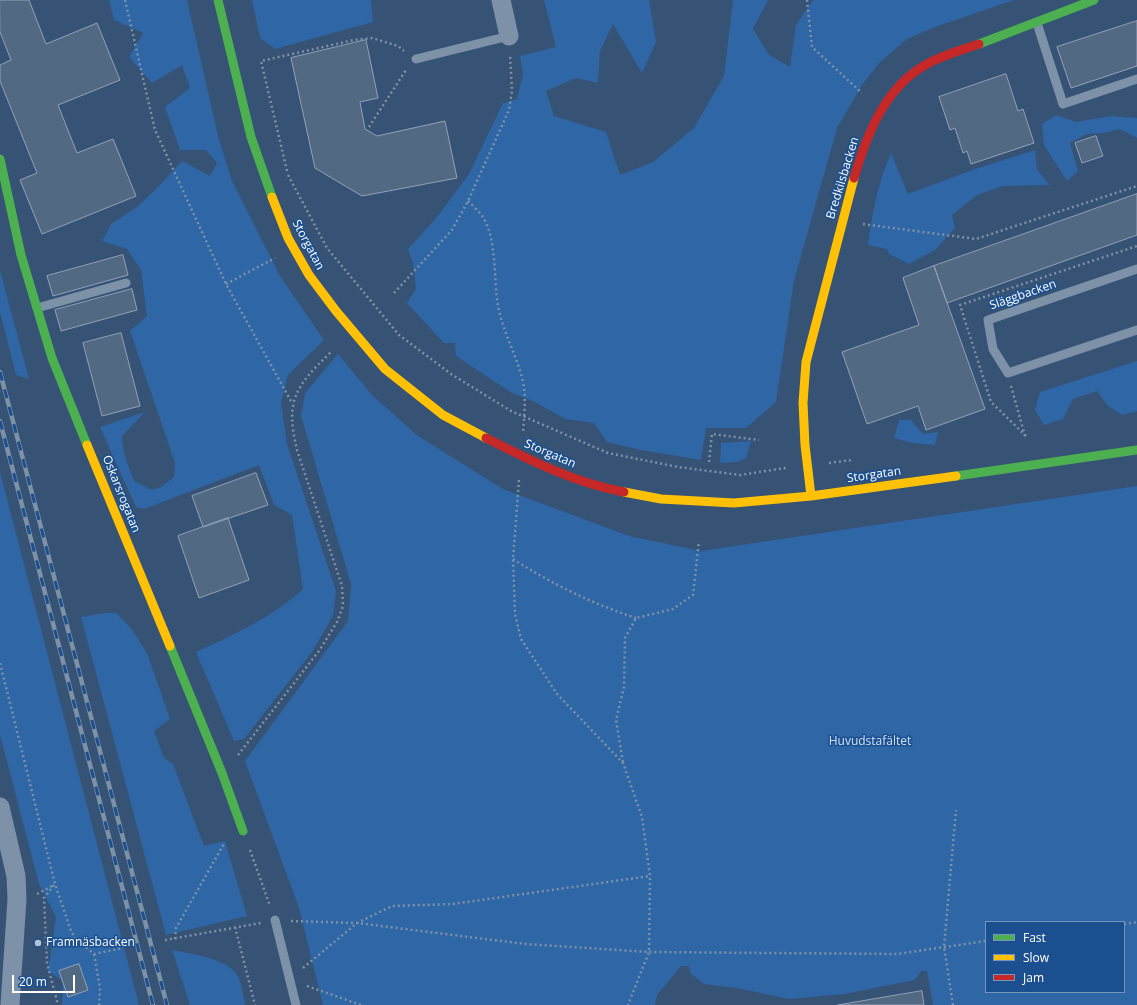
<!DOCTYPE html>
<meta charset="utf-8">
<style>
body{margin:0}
#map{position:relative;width:1137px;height:1005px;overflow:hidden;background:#365274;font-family:"Open Sans",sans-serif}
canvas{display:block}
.legend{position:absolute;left:985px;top:921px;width:140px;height:72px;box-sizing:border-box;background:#1b4f8f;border:1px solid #7695bc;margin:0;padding:5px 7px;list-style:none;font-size:12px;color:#fff}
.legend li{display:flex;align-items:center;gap:8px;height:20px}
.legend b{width:20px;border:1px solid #7695bc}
.scale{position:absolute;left:12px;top:975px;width:63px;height:18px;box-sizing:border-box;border:2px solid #fff;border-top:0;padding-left:5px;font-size:12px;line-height:14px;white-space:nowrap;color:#fff;-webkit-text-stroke:3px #1b4f8f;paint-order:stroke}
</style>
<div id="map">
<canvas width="1137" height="1005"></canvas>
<ul class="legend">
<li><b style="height:5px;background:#4caf50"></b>Fast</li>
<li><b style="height:5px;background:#ffc107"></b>Slow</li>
<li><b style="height:5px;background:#c62828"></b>Jam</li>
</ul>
<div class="scale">20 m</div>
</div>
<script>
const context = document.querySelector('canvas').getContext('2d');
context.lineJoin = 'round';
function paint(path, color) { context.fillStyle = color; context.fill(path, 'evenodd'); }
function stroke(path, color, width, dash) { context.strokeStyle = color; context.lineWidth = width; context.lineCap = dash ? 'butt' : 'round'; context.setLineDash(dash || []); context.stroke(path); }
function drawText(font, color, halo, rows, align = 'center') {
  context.font = font + ' "Open Sans",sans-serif'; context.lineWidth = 3; context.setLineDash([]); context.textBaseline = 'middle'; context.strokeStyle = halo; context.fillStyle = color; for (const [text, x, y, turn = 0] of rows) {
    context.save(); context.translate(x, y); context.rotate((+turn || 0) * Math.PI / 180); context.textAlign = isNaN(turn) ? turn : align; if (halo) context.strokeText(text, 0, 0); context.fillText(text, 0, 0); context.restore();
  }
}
const green = new Path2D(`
 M109,0H187L218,136L232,181L280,276L324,340L288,375L281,403L287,444L336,591L333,616L312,652L244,739L234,741L196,652C233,635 273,617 303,589L292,515L274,505L259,465L144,509L136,507L100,427L145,412L122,436L124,454L134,481L152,490L161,487L174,477L175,463L130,331L147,316L141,270L127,249L102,241L111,224L137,207L159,186L182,161L210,176L217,163L206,150H180L165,107L190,88L182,65L152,83L129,57L143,33L114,20Z
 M252,0H371L373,22L275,49L260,38Z
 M544,0H649L656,42L642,73L613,24L600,51L598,83L576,78L546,91L554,116L606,132L620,175L653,162L694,128L724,76L733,0H768L753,29L769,55L790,67L796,25L813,0H1014L935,27L907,39L879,63L862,85L837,128L794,281L776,402L746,428H706L701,460L641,450L607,442L594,423L565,419L535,402L512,393L456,356L455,343H444L407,303L416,289L413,263L408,249L437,217L469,174L503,103L517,99L523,74L520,56L556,47Z
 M1056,115L1076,122L1111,116L1137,118V138L1120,129L1104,133L1087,134L1070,143L1078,171L1067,181L1044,145L1042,124Z
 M1035,150L1037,170L1050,185L1003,186L977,195L952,215L955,228L935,250L909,264L889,254L887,249L868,245C872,213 878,182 891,153L908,194L975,169Z
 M0,270L29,379L16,375L0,312Z
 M338,354L372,395L418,436L503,489L629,536L701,551L1137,486V1005H933L927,971H921L915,980L844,994L789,999L737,988L704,984L690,973L689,966H681L657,995L655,1005H323L299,908L245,761L348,621L351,584L301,416L305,393ZM986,922H1124V992H986Z
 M1137,361V411L1122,415L1107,405L1097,391L1073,399L1063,419L1044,425L1035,410L1040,392Z
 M899,420H911L923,434L938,432L935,445L912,443L894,438Z
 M751,441L746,458L737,462L720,463L721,443Z
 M0,472L139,1005H62L63,981L48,971L56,917L39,884L0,735Z
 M104,613H116L131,628L147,653L170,719L154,731L164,758L173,764L204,846L225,841L247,916L166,935L81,617Z
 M172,950C190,954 230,958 239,978C242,986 243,996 245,1005H190Z`);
const building = new Path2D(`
 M0,0H29L46,44L97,23L120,80L58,105L77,153L113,139L136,196L42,234L20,180L37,173L0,81V65L11,60L0,32Z
 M1137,21V66L1071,88L1057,47Z
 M366,40L378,98L360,102L365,129L377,136L445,121L457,178L362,196L315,168L291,58Z
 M1006,74L1018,111L1023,109L1034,143L971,164L967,151L963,153L955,128L950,130L939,97Z
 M1096,136L1103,156L1082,163L1075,143Z
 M1137,194V235L947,303L934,266Z
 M123,255L128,275L53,296L47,276Z
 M934,266L985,409L926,430L918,406L867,424L842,352L919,325L903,278Z
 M132,289L137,310L61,331L55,310Z
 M121,333L140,406L102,416L83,343Z
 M256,473L268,505L203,527L192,496Z
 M228,518L249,580L199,598L178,536Z
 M79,964L88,990L68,997L59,971Z
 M922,991L924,1005H838Z`);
const path = new Path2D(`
 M125,0L155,130L226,284L292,403
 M807,0L812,47L862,93
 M369,127L406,70
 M287,171L261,61L354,40L372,38L398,46L404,51
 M288,175L327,248L399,335L451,374L511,411L608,453L678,467L740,475L786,468
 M468,201C472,205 477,210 481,214C498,238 493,279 498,306C503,332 516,354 522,378C527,396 524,415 523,433
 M863,224L976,239L1137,186
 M226,284L275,258
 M394,293L452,230L468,201L509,110L512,91L510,55
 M1011,386L1025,436
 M1026,436L991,402L960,305L1137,246
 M709,462L712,434L759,440
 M829,463L852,460
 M519,480L513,559L515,614L521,639L557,694L623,763L642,817L650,876L649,952L628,1005
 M513,559C552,584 593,604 636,618
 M0,663L55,884L71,931L75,938L94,954L123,948
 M238,755L319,651L337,622L343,606L342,586L297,450C285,400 295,387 331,352
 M623,762L616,720L624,687L625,638L636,618L673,609L693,595L699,541
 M250,850L270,906
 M54,885L44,898L47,963L58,1005
 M37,894L52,886
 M291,921L357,923L525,944L649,952L897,954L986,941
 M1124,924L1137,922
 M235,927L255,1005
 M175,939L176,928L225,842
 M165,940L261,923
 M94,954L100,988L99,1005
 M303,968L357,923L392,906L453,904L650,876
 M307,986L361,1005
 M953,1005L944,947L956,810`);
const lane = new Path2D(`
 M1037,23L1063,104L1137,79
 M416,59L509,36
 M1137,269L988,320L993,349L1008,373L1137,330
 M37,308L126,283
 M275,920L296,1005`);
const street = new Path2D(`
 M501,0L509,36
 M0,807L16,876L17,899L10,1005`);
const fast = new Path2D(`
 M218,0L251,137L272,197
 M979,44L1094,0
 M0,159L21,255L52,358L87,445
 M956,476L1137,450
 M170,646L222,773L243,831`);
const slow = new Path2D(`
 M272,197L288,238L309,275L336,311L385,369L443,415L486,438
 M87,445L170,646
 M624,492L661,499L734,503L811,496L956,476
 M811,496L805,445L803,403L806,362L854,178`);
const jam = new Path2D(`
 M854,178C867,134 885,87 927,64C943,55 962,50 979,44
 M486,438C529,460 575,483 624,492`);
const rail = new Path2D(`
 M0,372L167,1005
 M0,421L153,1005`);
const markers = [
 [38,943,4,"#b9c2ce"]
];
const streetNames = [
 ["Bredkilsbacken",843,178,-73],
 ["Storgatan",308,245,62],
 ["Släggbacken",1023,295,-19],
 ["Storgatan",550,454,23],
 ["Storgatan",874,475,-8],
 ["Oskarsrogatan",121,494,68]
];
const parkNames = [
 ["Huvudstafältet",870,742]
];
const poiNames = [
 ["Framnäsbacken",46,943]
];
paint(green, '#2f66a5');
paint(building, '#526984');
stroke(building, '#92a2b6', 1);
stroke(path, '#7d92a8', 2.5, [2, 3]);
stroke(lane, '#7d92a8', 9);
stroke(street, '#7d92a8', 19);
stroke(fast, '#4caf50', 9);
stroke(slow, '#ffc107', 9);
stroke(jam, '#c62828', 9);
stroke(rail, '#7e92a7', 4.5);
stroke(rail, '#1b4f8f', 3, [9]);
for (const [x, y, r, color] of markers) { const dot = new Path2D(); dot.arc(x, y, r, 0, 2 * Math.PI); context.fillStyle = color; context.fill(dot); stroke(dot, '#1b4f8f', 1.5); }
drawText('12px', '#fff', '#1b4f8f', streetNames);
drawText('12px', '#cfe3fa', '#1b4f8f', parkNames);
drawText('12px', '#fff', '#1b4f8f', poiNames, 'left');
</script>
